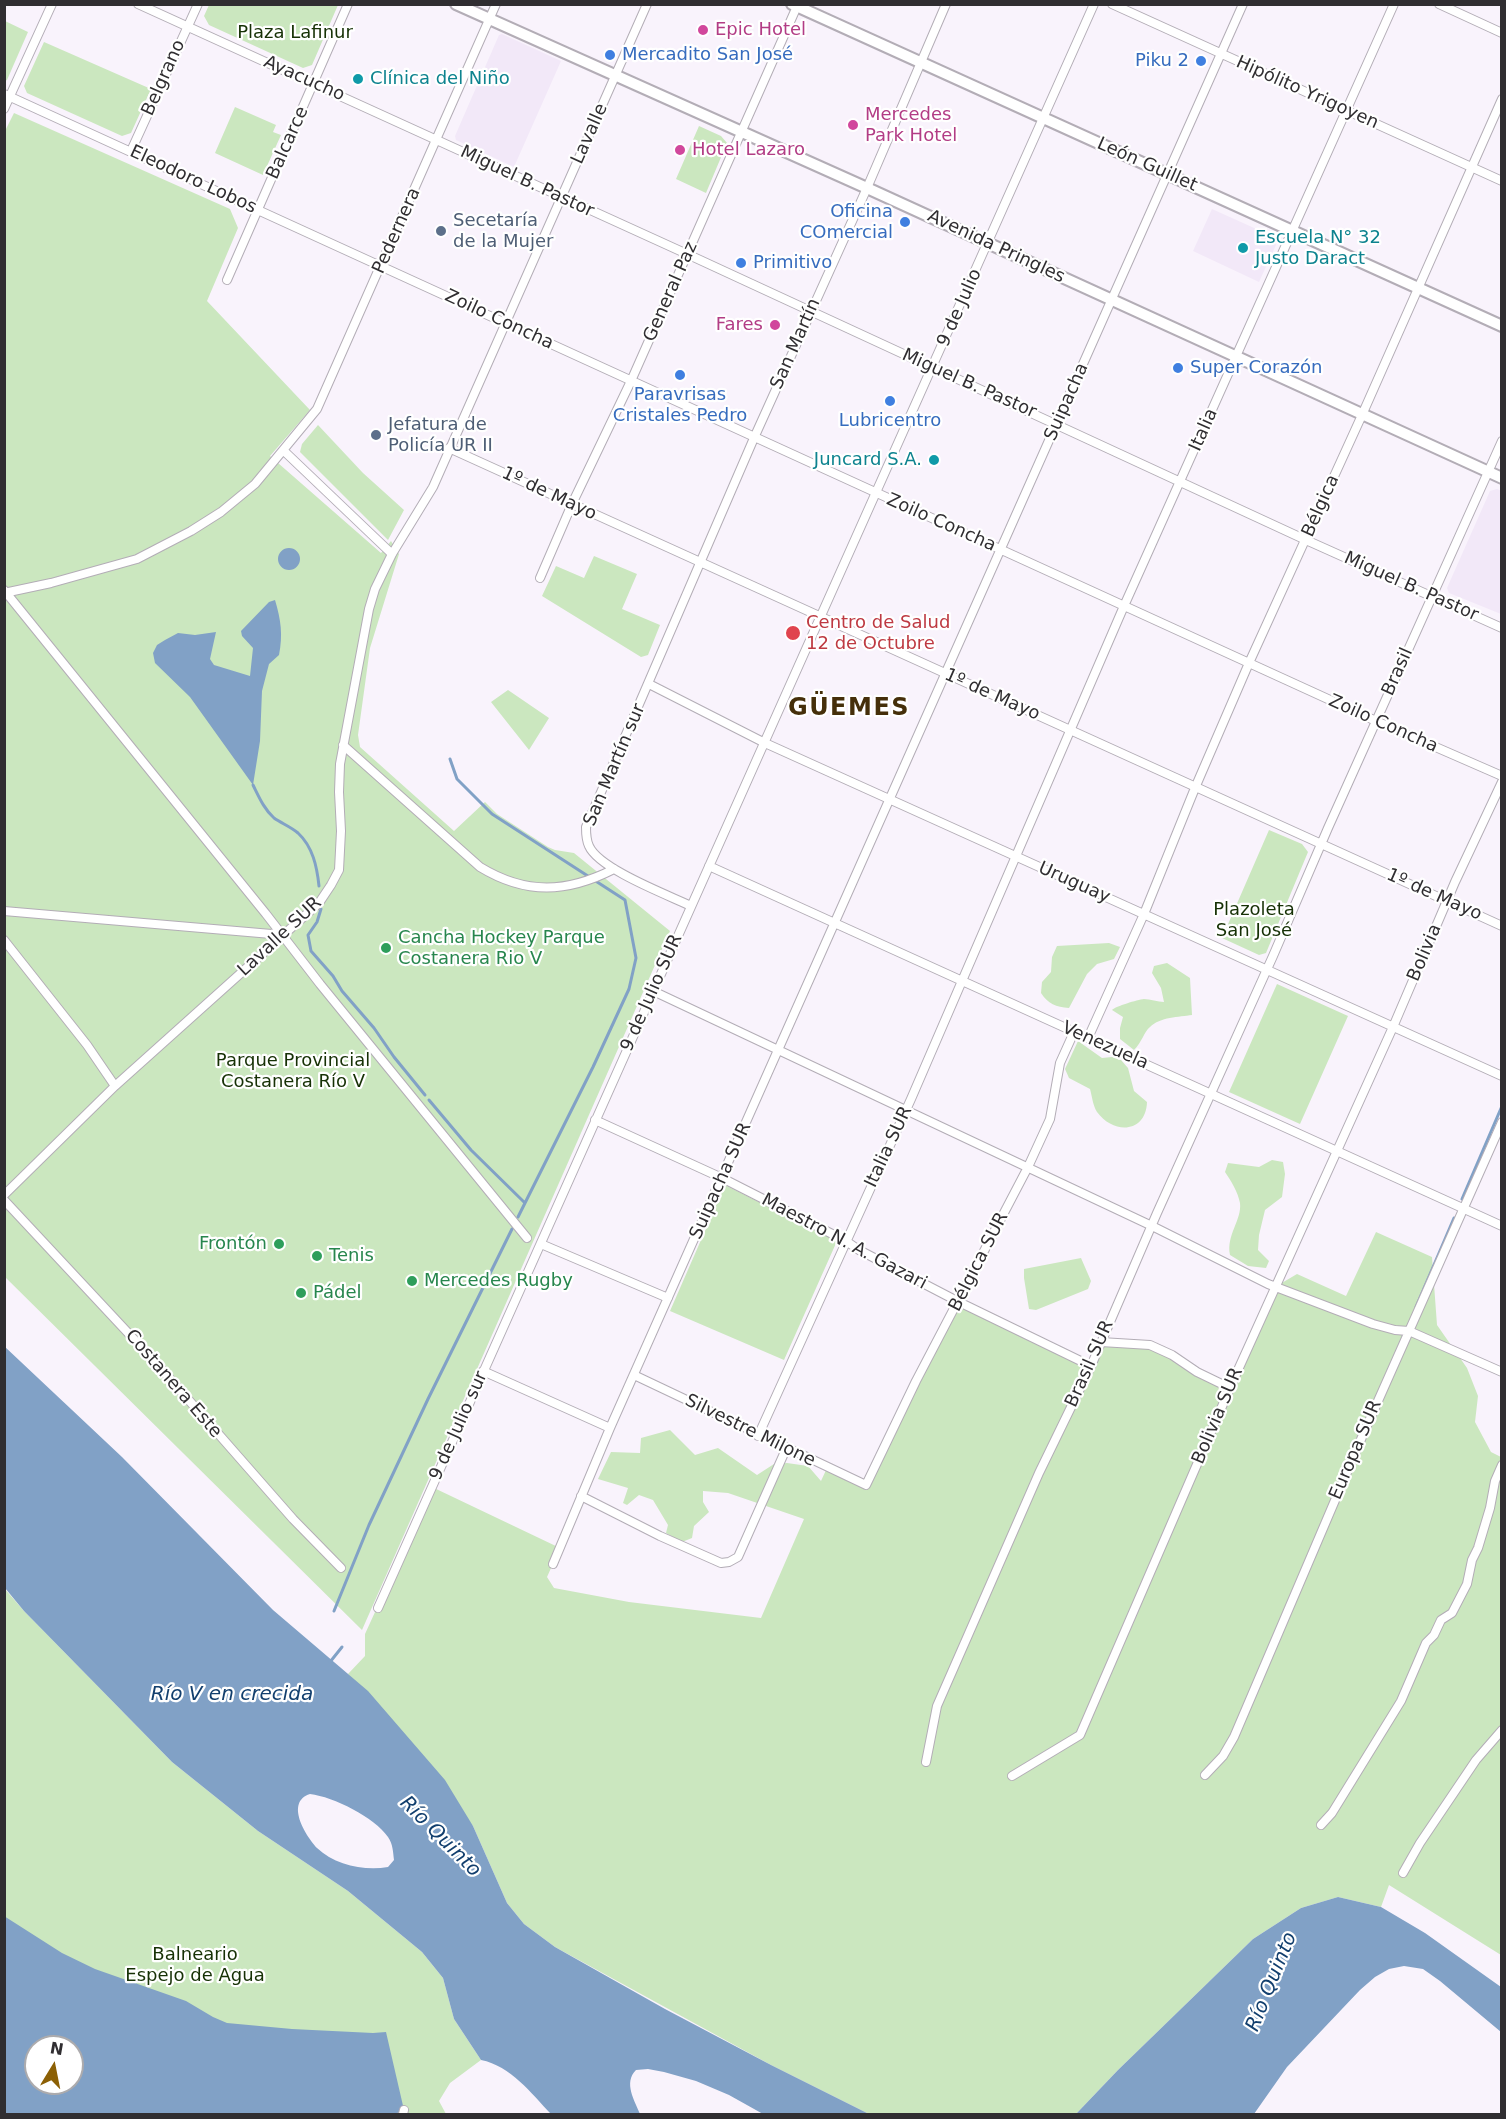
<!DOCTYPE html>
<meta charset="utf-8">
<style>
body{margin:0}
#map{position:relative;width:1506px;height:2119px;overflow:hidden;background:#f9f3fc;font-family:"DejaVu Sans",sans-serif}
canvas{display:block}
.frame{position:absolute;inset:0;border:6px solid #302e31;pointer-events:none}
.north{position:absolute;left:24px;top:2035px;width:60px;height:60px;box-sizing:border-box;background:#fff;border:2px solid #acabad;border-radius:50%;rotate:10deg;font-size:16px;font-weight:700;line-height:24px;text-align:center;color:#302e31}
.north::after{content:'';display:block;margin:auto;width:21px;height:27px;background:#8c6005;clip-path:polygon(50% 0,100% 100%,50% 72%,0 100%)}
</style>
<div id="map">
<canvas width="1506" height="2119"></canvas>
<div class="frame"></div>
<div class="north">N</div>
</div>
<script>
const context = document.querySelector('canvas').getContext('2d');
context.lineJoin = 'round';
function paint(path, color) { context.fillStyle = color; context.fill(path, 'evenodd'); }
function stroke(path, color, width, dash) { context.strokeStyle = color; context.lineWidth = width; context.lineCap = dash ? 'butt' : 'round'; context.setLineDash(dash || []); context.stroke(path); }
function drawText(font, color, halo, rows, align = 'center') {
  context.font = font + ' "DejaVu Sans",sans-serif'; context.lineWidth = 4.5; context.setLineDash([]); context.textBaseline = 'middle'; context.strokeStyle = halo; context.fillStyle = color; for (const [text, x, y, turn = 0] of rows) {
    context.save(); context.translate(x, y); context.rotate((+turn || 0) * Math.PI / 180); context.textAlign = isNaN(turn) ? turn : align; if (halo) context.strokeText(text, 0, 0); context.fillText(text, 0, 0); context.restore();
  }
}
const built = new Path2D(`
 M502,34L561,61L514,167L456,140L455,136L499,35Z
 M1212,209L1272,236L1276,245L1259,282L1193,251Z
 M1497,489L1502,491L1501,614L1449,593L1447,588L1490,491Z`);
const green = new Path2D(`
 M209,5V4L338,5L312,65L303,68L209,25L204,16Z
 M5,21L28,32L7,80L5,81Z
 M44,42L151,89L131,133L122,136L27,93L24,86Z
 M235,107L276,125L273,132L281,135L263,175L215,153Z
 M14,113L230,209L238,228L207,301L310,410L270,456L381,553L391,541L399,554L370,648L358,735L360,747L454,831L485,802L497,814L548,847L555,850L574,853L670,931L362,1630L5,1277L4,133Z
 M699,126L721,136L727,143L706,193L676,179Z
 M318,425L363,473L404,510L388,540L300,452L302,444Z
 M594,556L637,574L622,609L660,625L648,655L641,657L542,596L556,566L584,578Z
 M508,690L549,718L529,750L491,702Z
 M1269,830L1302,844L1308,852L1266,953L1259,955L1222,938Z
 M1109,943L1120,947L1114,959L1097,964L1087,974L1069,1008C1056,1007 1048,1004 1041,993L1042,982L1051,972L1052,957L1057,946Z
 M1167,963L1190,978L1192,1015C1179,1017 1160,1017 1150,1027C1144,1032 1142,1042 1134,1050L1120,1039V1028L1123,1017L1112,1010C1116,1006 1137,1000 1144,999C1150,999 1158,1002 1164,1002L1161,988L1152,973L1154,966Z
 M1277,984L1348,1016L1300,1124L1229,1092Z
 M1078,1041L1102,1058L1112,1057L1121,1060L1128,1068L1134,1091L1147,1102C1146,1133 1114,1135 1097,1112C1093,1106 1092,1096 1090,1089L1069,1078L1065,1069Z
 M1272,1160L1283,1162L1285,1174L1282,1197L1265,1210L1259,1235L1258,1250L1269,1261L1266,1268L1248,1266L1230,1255C1226,1235 1242,1220 1240,1203C1238,1192 1231,1181 1225,1172L1228,1163L1259,1167Z
 M725,1185L837,1241L784,1360L670,1311Z
 M1376,1232L1432,1257L1437,1325L1467,1368L1478,1396L1475,1422L1491,1452L1501,1457V1955L1389,1885L1381,1907L1338,1897L1301,1908L1253,1939L1118,2070L1076,2114H869L771,2065L555,1947L524,1924L507,1903L473,1826L348,1674L365,1656V1634L432,1487L560,1548L547,1577L554,1588L629,1602L761,1618L804,1519L728,1493L703,1491V1502L709,1512L694,1526L692,1538L682,1542L666,1533L668,1525L653,1500L639,1495L627,1505L623,1503L628,1488L598,1479L611,1452L640,1453L641,1438L670,1430L695,1455L718,1448L757,1475L774,1464L787,1463L808,1466L821,1481L827,1468L866,1485L959,1302L1091,1365L1101,1342L1150,1345L1229,1387L1275,1287L1297,1274L1346,1296Z
 M1081,1258L1091,1281L1088,1289L1036,1310L1029,1309L1024,1278V1269Z
 M4,1588L24,1611L172,1762L258,1831L348,1891L422,1952L443,1978L454,2019L481,2060L450,2083L439,2101L446,2114H5ZM36,2047H72V2083H36Z`);
const water = new Path2D(`
 M278 559a11 11 0 1 1 22 0a11 11 0 1 1-22 0Z
 M275,600C281,620 283,635 279,655L269,664L262,691L260,741L253,785L190,697L155,663L153,653L157,645L165,640L178,633L195,635L216,632L210,659L214,665L250,676L253,648L242,636L241,631L269,602Z
 M4,1346L122,1457L273,1610L368,1691L445,1780L473,1826L507,1903L524,1924L555,1947L665,2009L771,2065L869,2114H763L729,2095L696,2081L664,2072L648,2069L636,2070C623,2083 635,2101 640,2114H551C531,2093 511,2066 481,2060L454,2019L443,1978L422,1952L348,1891L258,1831L172,1762L24,1611L5,1588ZM310,1794C334,1797 374,1817 388,1837C393,1844 393,1852 394,1860L388,1867C364,1871 335,1865 317,1848C305,1835 285,1802 310,1794Z
 M1338,1897L1381,1907L1425,1933L1501,1987V2032L1440,1981L1423,1969L1404,1966L1389,1969L1375,1977L1360,1990L1287,2067L1254,2114H1076L1118,2070L1253,1939L1301,1908Z
 M4,1916L62,1953L95,1969L186,2001L213,2017L227,2023L292,2029L373,2033L386,2032L404,2110L395,2114H5ZM36,2047H72V2083H36Z`);
const stream = new Path2D(`
 M450,759L457,779L492,814L625,900L636,958L629,989L593,1067L518,1217
 M253,785C259,797 264,809 274,818C281,823 291,827 298,833C313,847 317,867 319,886
 M321,909L317,922L308,935L311,951L333,976L342,991L374,1028L394,1057L425,1095
 M429,1100L471,1150L525,1203
 M1462,1199L1502,1106
 M1416,1307L1454,1218
 M334,1611L369,1525L428,1399L512,1229
 M330,1662L342,1647`);
const street = new Path2D(`
 M138,4L687,254L1306,540L1502,628
 M1112,4L1502,181
 M1439,4L1502,33
 M4,94L1376,721L1502,776
 M4,109L52,4
 M131,151L198,4
 M227,280L348,4
 M449,448L1502,926
 M284,451L392,554
 M540,578L572,504L631,381L798,4
 M4,590L266,914L320,984L527,1238
 M4,593L51,583L137,559L191,531L221,512L255,484L317,409L496,4
 M649,684L765,743L1502,1076
 M343,745L480,867C526,895 567,893 614,869
 M709,866L1502,1226
 M691,906C668,895 599,869 589,846C586,840 586,834 586,827L754,438L867,188L946,4
 M4,911L283,935
 M4,940L87,1045L115,1086
 M653,991L1152,1226L1268,1284L1373,1324L1395,1330L1409,1331L1502,1372
 M1088,1038L1144,914L1195,788L1249,663L1362,415L1502,99
 M595,1120L722,1178L846,1241L859,1250L959,1302L1091,1366
 M4,1195L115,1086L319,903L331,885L339,870L341,831L339,792L340,764L369,609L375,589L392,554L433,487L647,4
 M4,1200L158,1365L293,1519L341,1568
 M541,1244L668,1298
 M1101,1342L1150,1345L1172,1355L1197,1372L1230,1388
 M483,1371L610,1428
 M634,1375L866,1485L916,1381L1028,1167L1050,1119L1060,1063L1074,1032
 M758,1436L911,1099L1124,606L1394,4
 M581,1496L660,1536L721,1563L729,1562L738,1557L786,1449
 M553,1564L610,1428L1243,4
 M378,1608L1094,4
 M926,1762L937,1706L969,1633L1039,1473L1091,1366L1157,1213L1273,956L1328,828L1502,441
 M1205,1775L1223,1756L1234,1737L1362,1437L1502,1122
 M1012,1776L1080,1735L1233,1381L1393,1027L1455,882L1502,782
 M1321,1825L1332,1813L1401,1701L1426,1643L1434,1635L1441,1620L1452,1613L1467,1584L1472,1560L1478,1548L1490,1508L1495,1481L1502,1465
 M1403,1873L1420,1843L1476,1760L1502,1730
 M403,2114L404,2110`);
const secondary = new Path2D(`
 M456,4L867,188L1502,478
 M792,4L1502,326`);
const markers = [
 [703,30,6,"#d1479c"],
 [610,55,6,"#3f7fe0"],
 [1201,61,6,"#3f7fe0"],
 [358,79,6,"#0f9aa8"],
 [853,125,6,"#d1479c"],
 [680,150,6,"#d1479c"],
 [905,222,6,"#3f7fe0"],
 [441,231,6,"#5c6f8a"],
 [1243,248,6,"#0f9aa8"],
 [741,263,6,"#3f7fe0"],
 [775,325,6,"#d1479c"],
 [1178,368,6,"#3f7fe0"],
 [680,375,6,"#3f7fe0"],
 [890,401,6,"#3f7fe0"],
 [376,435,6,"#5c6f8a"],
 [934,460,6,"#0f9aa8"],
 [793,633,8,"#e0444e"],
 [386,948,6,"#2e9e5b"],
 [279,1244,6,"#2e9e5b"],
 [317,1256,6,"#2e9e5b"],
 [412,1281,6,"#2e9e5b"],
 [301,1293,6,"#2e9e5b"]
];
const hotelNames = [
 ["Epic Hotel",715,30],
 ["Mercedes",865,115],
 ["Park Hotel",865,136],
 ["Hotel Lazaro",692,150],
 ["Fares",763,325,"right"]
];
const parkNames = [
 ["Plaza Lafinur",295,33],
 ["Plazoleta",1254,910],
 ["San José",1254,931],
 ["Parque Provincial",293,1061],
 ["Costanera Río V",293,1082],
 ["Balneario",195,1955],
 ["Espejo de Agua",195,1976]
];
const shopNames = [
 ["Mercadito San José",622,55],
 ["Piku 2",1189,61,"right"],
 ["Oficina",893,212,"right"],
 ["COmercial",893,233,"right"],
 ["Primitivo",753,263],
 ["Super Corazón",1190,368],
 ["Paravrisas",680,395,"center"],
 ["Cristales Pedro",680,416,"center"],
 ["Lubricentro",890,421,"center"]
];
const streetNames = [
 ["Belgrano",164,78,-66],
 ["Ayacucho",304,79,24],
 ["Hipólito Yrigoyen",1307,93,24],
 ["Lavalle",590,134,-66],
 ["Balcarce",288,143,-66],
 ["León Guillet",1147,165,24],
 ["Eleodoro Lobos",193,180,25],
 ["Miguel B. Pastor",527,182,25],
 ["Pedernera",397,231,-66],
 ["Avenida Pringles",996,247,25],
 ["General Paz",671,292,-66],
 ["9 de Julio",960,308,-66],
 ["Zoilo Concha",499,320,25],
 ["San Martín",796,344,-66],
 ["Miguel B. Pastor",969,384,24],
 ["Suipacha",1067,402,-66],
 ["Italia",1204,430,-66],
 ["1º de Mayo",549,494,25],
 ["Bélgica",1321,506,-66],
 ["Zoilo Concha",941,523,24],
 ["Miguel B. Pastor",1411,587,24],
 ["Brasil",1398,672,-66],
 ["1º de Mayo",992,695,24],
 ["Zoilo Concha",1383,724,24],
 ["San Martín sur",615,765,-67],
 ["Uruguay",1074,883,24],
 ["1º de Mayo",1434,895,24],
 ["Lavalle SUR",280,937,-43],
 ["Bolivia",1425,953,-67],
 ["9 de Julio SUR",652,993,-66],
 ["Venezuela",1105,1046,24],
 ["Italia SUR",889,1147,-65],
 ["Suipacha SUR",721,1181,-66],
 ["Maestro N. A. Gazari",844,1242,28],
 ["Bélgica SUR",979,1262,-63],
 ["Brasil SUR",1090,1364,-66],
 ["Costanera Este",173,1384,49],
 ["Bolivia SUR",1218,1416,-67],
 ["9 de Julio sur",459,1426,-66],
 ["Silvestre Milone",750,1431,26],
 ["Europa SUR",1356,1450,-67]
];
const cultureNames = [
 ["Clínica del Niño",370,79],
 ["Escuela N° 32",1255,238],
 ["Justo Daract",1255,259],
 ["Juncard S.A.",922,460,"right"]
];
const serviceNames = [
 ["Secetaría",453,221],
 ["de la Mujer",453,242],
 ["Jefatura de",388,425],
 ["Policía UR II",388,446]
];
const healthNames = [
 ["Centro de Salud",806,623],
 ["12 de Octubre",806,644]
];
const leisureNames = [
 ["Cancha Hockey Parque",398,938],
 ["Costanera Rio V",398,959],
 ["Frontón",267,1244,"right"],
 ["Tenis",329,1256],
 ["Mercedes Rugby",424,1281],
 ["Pádel",313,1293]
];
const waterNames = [
 ["Río V en crecida",232,1695],
 ["Río Quinto",440,1837,45],
 ["Río Quinto",1272,1982,-68]
];
const districtNames = [
 ["GÜEMES",849,709]
];
paint(built, '#f2e8f8');
paint(green, '#cbe7bf');
paint(water, '#81a1c6');
stroke(stream, '#81a1c6', 3);
stroke(street, '#b3adb6', 10);
stroke(secondary, '#b3adb6', 14);
stroke(street, '#fff', 8);
stroke(secondary, '#fff', 10);
for (const [x, y, r, color] of markers) { const dot = new Path2D(); dot.arc(x, y, r, 0, 2 * Math.PI); context.fillStyle = color; context.fill(dot); stroke(dot, '#fff', 2); }
drawText('18px', '#b23c85', '#fff', hotelNames, 'left');
drawText('18px', '#163105', '#fff', parkNames);
drawText('18px', '#366cbe', '#fff', shopNames, 'left');
drawText('18px', '#302e31', '#fff', streetNames);
drawText('18px', '#0d838f', '#fff', cultureNames, 'left');
drawText('18px', '#4e5e75', '#fff', serviceNames, 'left');
drawText('18px', '#be3a42', '#fff', healthNames, 'left');
drawText('18px', '#27864d', '#fff', leisureNames, 'left');
drawText('italic 20px', '#123f6e', '#fff', waterNames);
context.letterSpacing = '1.5px';
drawText('bold 24px', '#452f0a', '#fff', districtNames);
context.letterSpacing = '0px';
</script>
